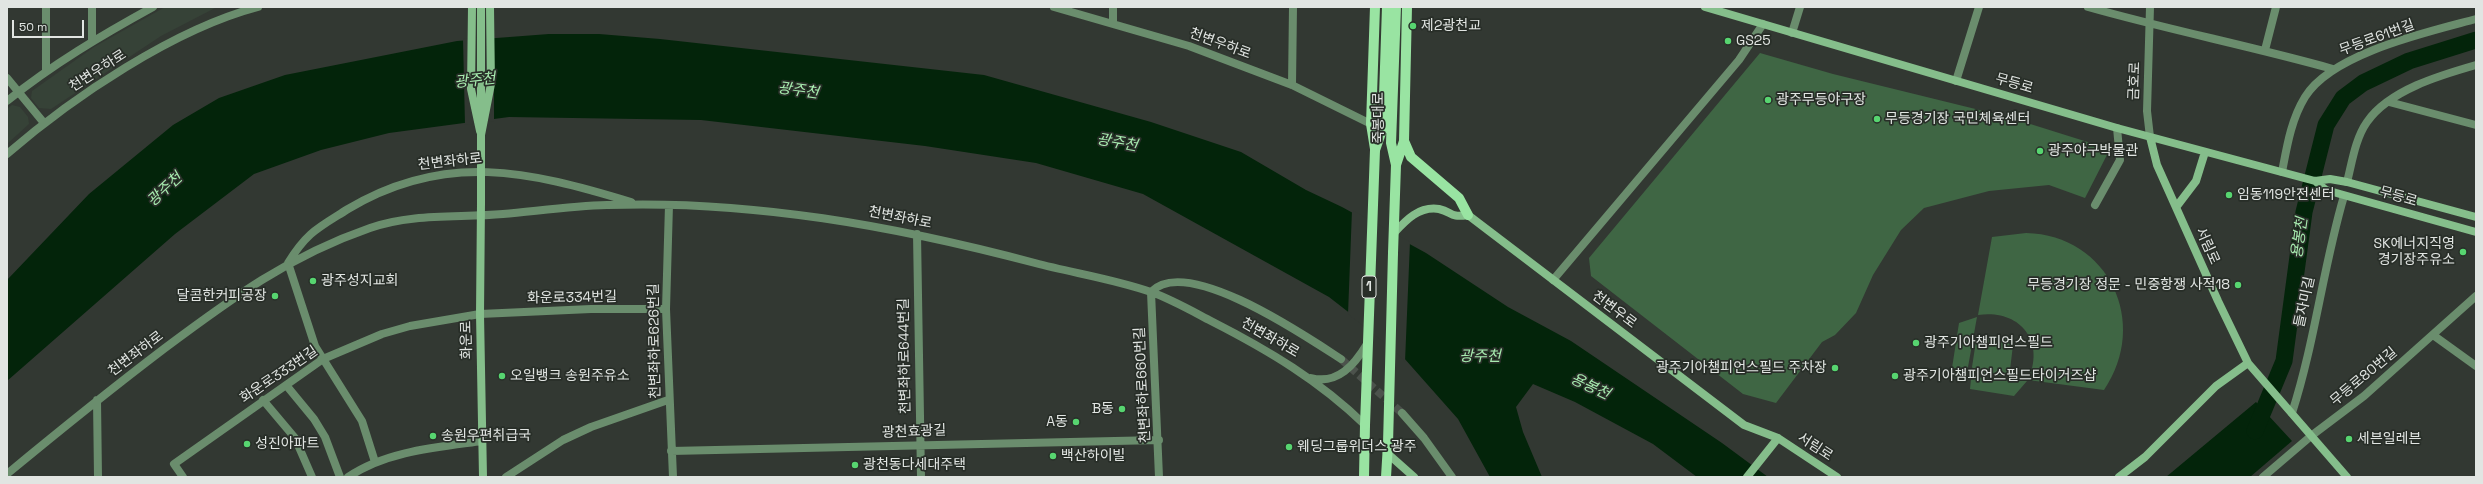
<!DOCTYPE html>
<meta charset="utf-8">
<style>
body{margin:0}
#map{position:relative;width:2483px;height:484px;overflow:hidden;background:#323832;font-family:"Space Grotesk",sans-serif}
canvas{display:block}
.frame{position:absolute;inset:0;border:8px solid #e1e5e2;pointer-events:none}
.scale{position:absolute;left:12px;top:20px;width:72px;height:18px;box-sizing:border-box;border:2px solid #e1e5e2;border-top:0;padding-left:5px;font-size:12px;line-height:14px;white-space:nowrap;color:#e1e5e2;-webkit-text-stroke:3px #282e28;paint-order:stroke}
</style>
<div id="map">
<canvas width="2483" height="484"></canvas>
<div class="frame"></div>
<div class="scale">50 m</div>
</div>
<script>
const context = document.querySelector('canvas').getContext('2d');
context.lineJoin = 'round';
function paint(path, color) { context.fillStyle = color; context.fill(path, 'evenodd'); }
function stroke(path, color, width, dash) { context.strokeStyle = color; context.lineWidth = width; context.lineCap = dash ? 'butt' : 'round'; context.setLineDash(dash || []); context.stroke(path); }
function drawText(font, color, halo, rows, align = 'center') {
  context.font = font + ' "Space Grotesk","Noto Sans KR",sans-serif'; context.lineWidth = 3.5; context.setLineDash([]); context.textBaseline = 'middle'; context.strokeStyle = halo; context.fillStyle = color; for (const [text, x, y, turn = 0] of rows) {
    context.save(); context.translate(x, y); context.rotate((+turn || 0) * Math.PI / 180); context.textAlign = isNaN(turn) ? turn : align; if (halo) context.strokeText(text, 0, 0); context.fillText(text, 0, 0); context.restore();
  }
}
const built = new Path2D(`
 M165,7H217L161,36L51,109L39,108L31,98L32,91L94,47Z
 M12,105L20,107L28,117L29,124L7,144V109Z`);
const green = new Path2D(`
 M1760,53L1833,74L2008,117L2110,149L2085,198L2049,185L1989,191L1924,208L1901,230L1873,275L1856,313L1835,335L1822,342L1776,403L1743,394L1591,276L1589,258Z
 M2026,233C2109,235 2150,323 2104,390L2028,380C2046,340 2019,309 1978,315L1992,237Z
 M1977,317L1968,367L1965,369L1952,368L1959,323Z
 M1983,335L2007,338L2009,344L2013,345L2010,370L2003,376L1976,373L1972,367L1976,341L1981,339Z
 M1975,377L2013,381L2014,379L2027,381L2014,396L1970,389L1971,379Z`);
const water = new Path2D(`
 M549,34H599L660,39L984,75L1151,122L1241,152L1306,190L1342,207L1426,253L1508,307L1571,341L1722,443L1768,477H1697L1653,444L1575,402L1533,384L1516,407L1523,432L1542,477H1490L1458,419L1396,349L1329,297L1143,194L1036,163L925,146L701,120L509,117L389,133L321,150L254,174L175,234L7,381V280L89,194L173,125L219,98L285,75L457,41Z
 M2256,402L2292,441L2250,477H2166Z`);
const pier = new Path2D(`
 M494,36V121L465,125L463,39Z
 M1352,210L1410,242L1405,362L1395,351L1348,314Z`);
const river = new Path2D(`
 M2255,431L2284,361L2304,212L2326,125L2343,98L2363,83L2409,61L2476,40`);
const streetTunnel = new Path2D(`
 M1341,359L1402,413`);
const street = new Path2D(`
 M46,7V71
 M92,7V41
 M1054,7L1189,46L1292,85L1371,124
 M2088,7C2169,30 2251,46 2333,69
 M2150,7L2147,111L2150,137
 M1113,23V7
 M1792,33L1800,7
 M2265,50L2276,7
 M7,78L44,123
 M1956,81L1979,7
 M1292,85L1293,7
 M7,101C53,64 102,35 153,7
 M2389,102L2476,125
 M7,154C73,97 174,29 258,7
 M2282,172C2287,146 2291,120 2305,97C2332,53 2428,32 2476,19
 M2347,182C2352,163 2355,139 2367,122C2389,90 2441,75 2476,65
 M669,205L666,309L673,477
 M2095,205L2120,160L2117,128
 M917,234L921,477
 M1553,280L1739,60L1763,24
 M2433,335L2476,366
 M1311,378C1338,385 1355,364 1367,344
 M286,385L314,419L325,437L340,477
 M97,400L98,477
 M263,400L295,438L312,477
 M1402,413L1424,438L1452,477
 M2292,413C2315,342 2323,267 2344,196
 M671,451L1159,440
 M375,462L362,421L315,346L288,263C307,232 318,228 348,209C445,151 529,171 631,202
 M7,474C59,431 111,389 165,348C232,298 289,256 370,228C412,213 459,218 503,214C537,211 572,206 607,205C752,200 895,226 1035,263C1073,273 1114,279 1151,292C1171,299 1192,311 1211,321C1268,350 1320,381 1365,425
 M183,477L174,464L323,359L382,334L410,326L480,314L591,309H666
 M348,477C386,451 438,447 482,441
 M506,477L563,440L591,427L668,400
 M1159,477L1151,292C1186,254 1307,337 1341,359
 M2263,477L2311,436L2364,396L2476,296`);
const secondary = new Path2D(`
 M472,7L471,89L480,131
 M1705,7L2117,128L2315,181L2330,179L2347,182L2476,217
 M481,115V7
 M481,135L491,84L490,7
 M2150,137L2157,165L2218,301L2248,363L2347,477
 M2315,181L2326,190L2340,194L2476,232
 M481,203L480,314L483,477
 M2177,206L2196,181L2205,152
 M1394,233C1406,220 1419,206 1439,209C1453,212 1449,218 1468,215L1744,425L1778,438L1837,477
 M1387,453L1414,477
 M1747,477L1778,438
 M2119,477L2145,457L2216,386L2248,363`);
const primary = new Path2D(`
 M1404,141L1411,157L1459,198L1468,215
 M1375,149L1371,124L1375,7
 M1375,150L1383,127L1387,7
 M1396,165L1404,141L1407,7
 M1393,253L1396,165L1391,143L1396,7
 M1364,477L1365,425
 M1386,477L1388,444`);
const secondaryBridge = new Path2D(`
 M481,135V203`);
const primaryBridge = new Path2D(`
 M1365,425L1375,150
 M1388,444L1393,253`);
const markers = [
 [1413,26,4,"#57d570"],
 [1728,41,4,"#57d570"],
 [1768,100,4,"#57d570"],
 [1877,119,4,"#57d570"],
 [2040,151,4,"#57d570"],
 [2229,195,4,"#57d570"],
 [2463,252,4,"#57d570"],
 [313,281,4,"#57d570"],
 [2238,285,4,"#57d570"],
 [275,296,4,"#57d570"],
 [1916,343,4,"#57d570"],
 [1835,368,4,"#57d570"],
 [502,376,4,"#57d570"],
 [1895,376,4,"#57d570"],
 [1122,409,4,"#57d570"],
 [1076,422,4,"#57d570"],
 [433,436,4,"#57d570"],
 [2349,439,4,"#57d570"],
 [247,444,4,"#57d570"],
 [1289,447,4,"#57d570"],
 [1053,456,4,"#57d570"],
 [855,465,4,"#57d570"]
];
const shields = [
 [1369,287,14]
];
const shieldNames = [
 ["1",1369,287]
];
const poiNames = [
 ["제2광천교",1421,26],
 ["GS25",1736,41],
 ["광주무등야구장",1776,100],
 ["무등경기장 국민체육센터",1885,119],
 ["광주야구박물관",2048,151],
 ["임동119안전센터",2237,195],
 ["SK에너지직영",2455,244,"right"],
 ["경기장주유소",2455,260,"right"],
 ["광주성지교회",321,281],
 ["무등경기장 정문 - 민중항쟁 사적18",2230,285,"right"],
 ["달콤한커피공장",267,296,"right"],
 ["광주기아챔피언스필드",1924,343],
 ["광주기아챔피언스필드 주차장",1827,368,"right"],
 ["오일뱅크 송원주유소",510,376],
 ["광주기아챔피언스필드타이거즈샵",1903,376],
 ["B동",1114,409,"right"],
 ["A동",1068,422,"right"],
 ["송원우편취급국",441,436],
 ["세븐일레븐",2357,439],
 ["성진아파트",255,444],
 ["웨딩그룹위더스 광주",1297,447],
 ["백산하이빌",1061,456],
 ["광천동다세대주택",863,465]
];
const streetNames = [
 ["무등로61번길",2377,38,-20],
 ["천변우하로",1220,44,20],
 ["천변우하로",98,71,-33],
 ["금호로",2135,81,-88],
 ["무등로",2014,84,16],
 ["죽봉대로",1379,118,-90],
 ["천변좌하로",450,162,-6],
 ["무등로",2398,197,16],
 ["천변좌하로",900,218,11],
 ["서림로",2207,246,66],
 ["화운로334번길",572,298,-1],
 ["들자미길",2305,302,-78],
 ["천변우로",1614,310,37],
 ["천변좌하로",1270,338,30],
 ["화운로",467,340,-91],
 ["천변좌하로626번길",655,341,-91],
 ["천변좌하로",136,354,-37],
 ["천변좌하로644번길",905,356,-91],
 ["화운로333번길",279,375,-34],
 ["무등로80번길",2364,377,-40],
 ["천변좌하로660번길",1143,385,-93],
 ["광천효광길",914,432,-2],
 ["서림로",1815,447,33]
];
const waterNames = [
 ["광주천",475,81,-6],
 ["광주천",798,91,8],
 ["광주천",1117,143,10],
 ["광주천",165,190,-43],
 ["용봉천",2300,238,-82],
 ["광주천",1480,357],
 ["용봉천",1590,387,25]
];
paint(built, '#364237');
paint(green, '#3f6644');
paint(water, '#03240a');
paint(pier, '#323832');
stroke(river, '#03240a', 17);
stroke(streetTunnel, '#4c524c', 8, [8, 4]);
stroke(street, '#6a8d6d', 8);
stroke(secondary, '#85be8b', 8);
stroke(primary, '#99e4a2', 10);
stroke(secondaryBridge, '#85be8b', 8);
stroke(primaryBridge, '#99e4a2', 10);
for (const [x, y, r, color] of markers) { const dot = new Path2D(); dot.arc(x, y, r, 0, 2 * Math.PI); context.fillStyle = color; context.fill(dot); stroke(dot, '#282e28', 1.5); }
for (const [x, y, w] of shields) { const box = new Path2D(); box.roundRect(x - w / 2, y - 11, w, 22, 3); context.fillStyle = '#282e28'; context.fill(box); stroke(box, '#e1e5e2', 1); }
drawText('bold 13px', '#e1e5e2', null, shieldNames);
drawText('14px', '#e1e5e2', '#282e28', poiNames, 'left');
drawText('14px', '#e1e5e2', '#282e28', streetNames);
drawText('italic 15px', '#a7ebaf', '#282e28', waterNames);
</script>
